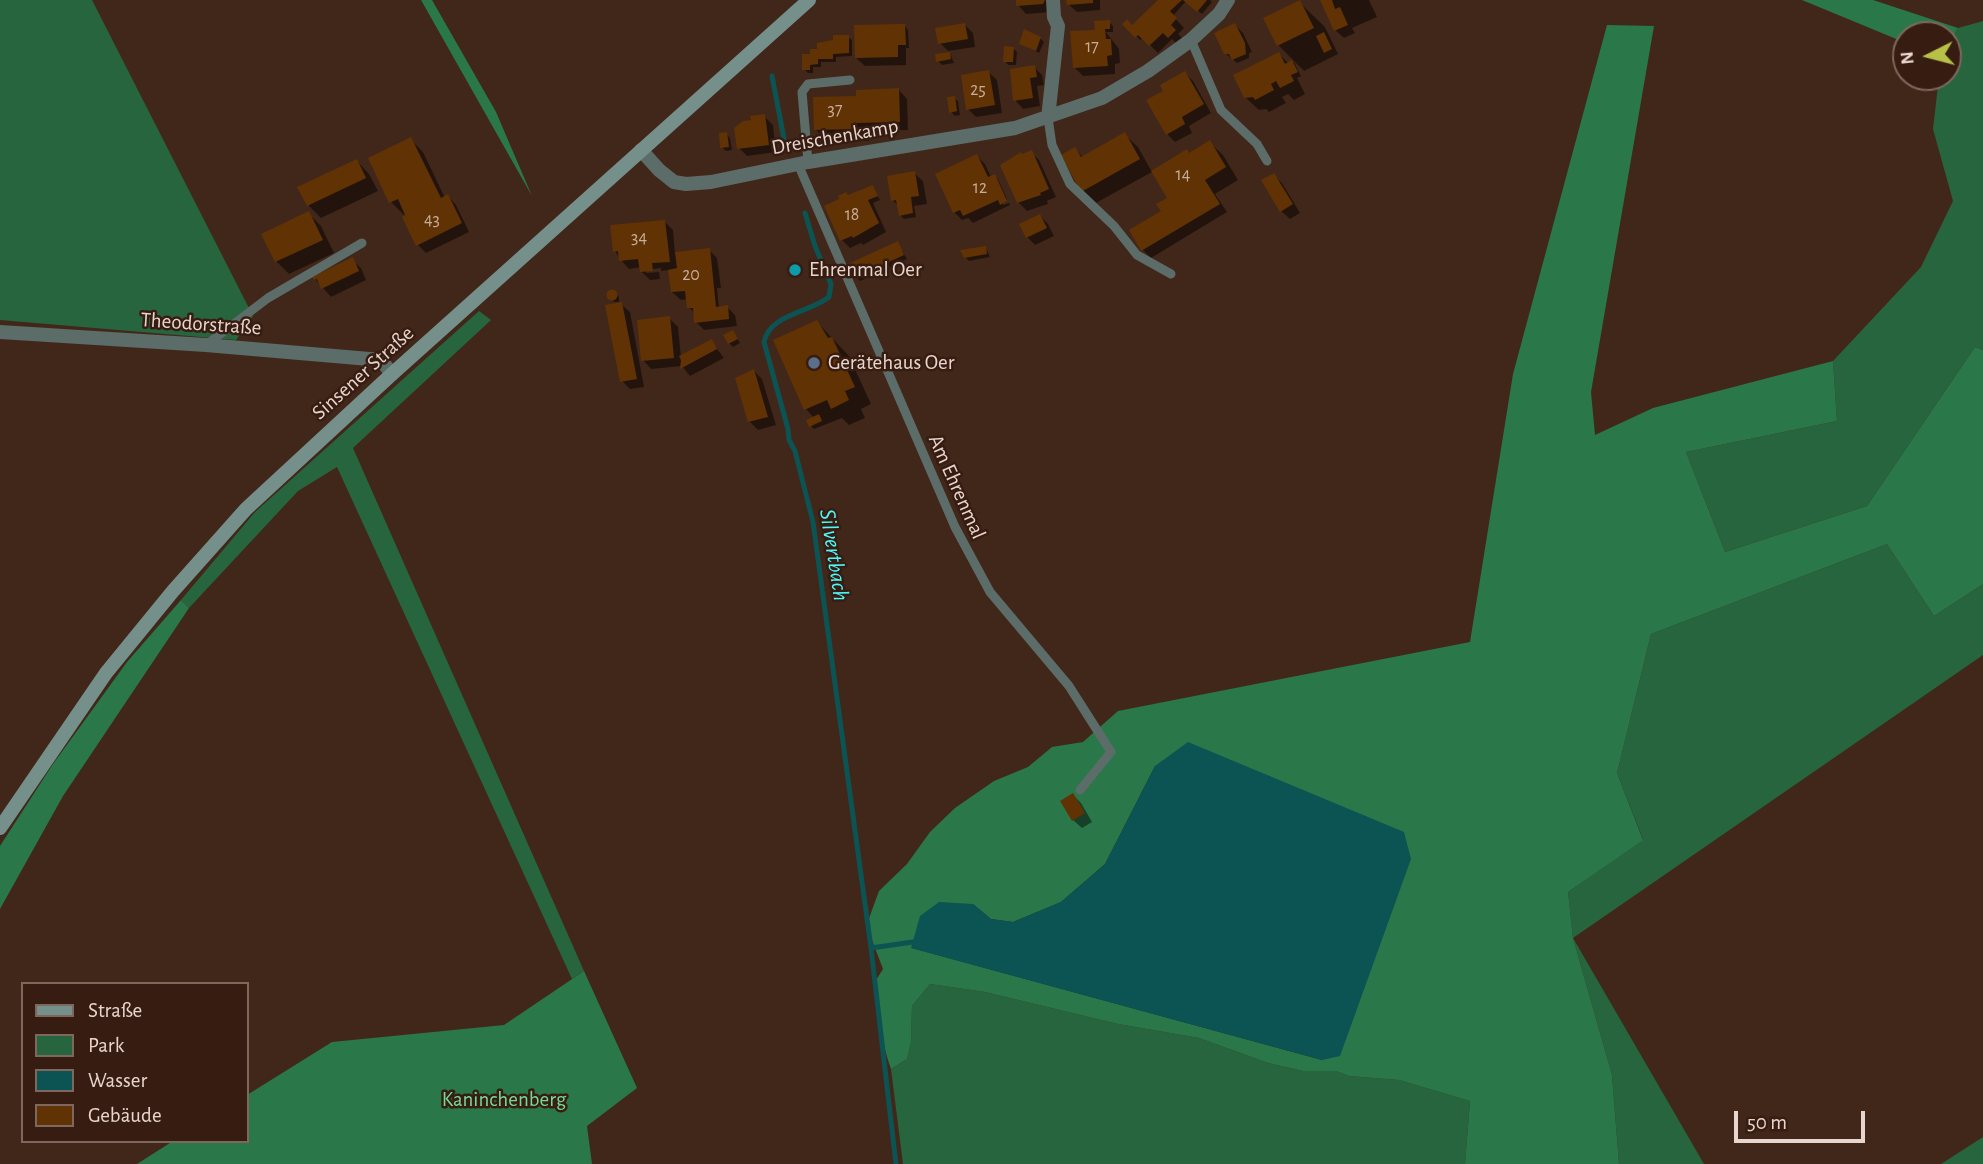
<!DOCTYPE html>
<meta charset="utf-8">
<style>
body{margin:0}
#map{position:relative;width:1983px;height:1164px;overflow:hidden;background:#41271a;font-family:"Alegreya Sans",sans-serif}
canvas{display:block}
.legend{position:absolute;left:21px;top:982px;width:228px;height:161px;box-sizing:border-box;background:#371d11;border:2px solid #7e675d;margin:0;padding:9px 12px;list-style:none;font-size:21px;color:#e8d6ce}
.legend li{display:flex;align-items:center;gap:14px;height:35px}
.legend b{width:35px;border:2px solid #7e675d}
.north{position:absolute;left:1892px;top:21px;width:70px;height:70px;box-sizing:border-box;background:#371d11;border:2px solid #7e675d;border-radius:50%;rotate:264deg;font-size:19px;font-weight:700;line-height:28px;text-align:center;color:#e8d6ce}
.north::after{content:'';display:block;margin:auto;width:24px;height:32px;background:#b8c147;clip-path:polygon(50% 0,100% 100%,50% 72%,0 100%)}
.scale{position:absolute;left:1734px;top:1111px;width:131px;height:32px;box-sizing:border-box;border:4px solid #e8d6ce;border-top:0;padding-left:9px;font-size:21px;line-height:24px;white-space:nowrap;color:#e8d6ce;-webkit-text-stroke:5px #371d11;paint-order:stroke}
</style>
<div id="map">
<canvas width="1983" height="1164"></canvas>
<ul class="legend">
<li><b style="height:9px;background:#758f8a"></b>Straße</li>
<li><b style="height:19px;background:#27653e"></b>Park</li>
<li><b style="height:19px;background:#0c5354"></b>Wasser</li>
<li><b style="height:19px;background:#613204"></b>Gebäude</li>
</ul>
<div class="north">N</div>
<div class="scale">50 m</div>
</div>
<script>
const context = document.querySelector('canvas').getContext('2d');
context.lineJoin = 'round';
function paint(path, color) { context.fillStyle = color; context.fill(path, 'evenodd'); }
function stroke(path, color, width, dash) { context.strokeStyle = color; context.lineWidth = width; context.lineCap = dash ? 'butt' : 'round'; context.setLineDash(dash || []); context.stroke(path); }
function drawText(font, color, halo, rows, align = 'center') {
  context.font = font + ' "Alegreya Sans",sans-serif'; context.lineWidth = 5; context.setLineDash([]); context.textBaseline = 'middle'; context.strokeStyle = halo; context.fillStyle = color; for (const [text, x, y, turn = 0] of rows) {
    context.save(); context.translate(x, y); context.rotate((+turn || 0) * Math.PI / 180); context.textAlign = isNaN(turn) ? turn : align; if (halo) context.strokeText(text, 0, 0); context.fillText(text, 0, 0); context.restore();
  }
}
const green = new Path2D(`
 M0,0H92L253,316L236,340L0,320Z
 M1983,21V350L1975,347L1867,506L1725,552L1686,452L1837,421L1833,361L1921,267L1953,201L1933,129L1939,77H1948V46L1958,28Z
 M479,311L491,320L353,448L584,971L572,979L337,467L298,491L189,608L181,600L255,512Z
 M1887,544L1934,616L1983,584V655L1573,938L1704,1164H1619L1612,1075L1573,938L1568,892L1643,839L1617,773L1651,634Z
 M930,984L985,992L1118,1024L1199,1038L1268,1063L1303,1071H1336L1349,1076L1399,1080L1470,1101L1465,1164H903L891,1069L907,1059L911,1042L912,1006Z
 M1983,1137V1164H1941Z`);
const forest = new Path2D(`
 M421,0H432L496,112L532,196Z
 M1802,0H1873L1958,28L1948,46V35H1906V43Z
 M1607,25L1654,26L1591,392L1595,435L1653,408L1833,361L1837,421L1686,452L1725,552L1867,506L1975,347L1983,350V584L1934,616L1887,544L1651,634L1617,773L1643,840L1568,892L1573,938L1612,1075L1619,1164H1465L1470,1101L1399,1080L1349,1076L1336,1071H1303L1268,1063L1199,1038L1118,1024L985,992L930,984L912,1006L911,1042L907,1059L891,1069C881,1041 878,1014 873,985L883,969L870,935L868,921L879,891L907,864L930,832L955,808L994,781L1028,767L1052,747L1083,742L1118,711L1470,642L1513,374ZM1155,766L1322,1060L912,948L973,904L991,919L1013,922L1061,902L1105,864Z
 M181,600L189,608L63,796L0,909V846L53,764L127,662Z
 M584,971L637,1088L587,1126L592,1164H137L173,1141H247V1095L332,1042L504,1025Z`);
const water = new Path2D(`
 M1188,742L1404,832L1411,859L1340,1056L1322,1060L911,948L920,916L939,902L973,904L991,919L1013,922L1061,902L1105,864L1155,766Z`);
const shadow = new Path2D(`
 M1018,0H1050L1051,12L1026,14L1018,5Z
 M1068,0H1100V10L1077,12L1068,4Z
 M1160,0H1210L1212,2L1202,14L1186,1L1173,16L1184,28L1178,34L1183,39L1177,44L1172,39L1158,53L1143,38L1140,40L1125,24L1132,28Z
 M1322,0H1369L1377,17L1352,28L1355,33L1344,38L1335,30Z
 M1299,2L1325,27L1338,54L1304,71L1278,45Z
 M1109,22L1113,26V32H1106L1119,49L1120,63L1115,64V74L1083,76L1074,67L1097,31Z
 M965,25L973,33L975,47L948,51L940,43Z
 M1235,25L1243,33L1252,52L1249,53V58L1237,63L1225,53Z
 M905,26L908,30L909,48H906V65L865,66L856,58Z
 M848,37L852,40V56L836,57V62H821V67H813V73H808L804,69L811,56Z
 M1040,38L1044,42L1039,53L1021,43Z
 M1013,48L1017,52L1016,65H1008L1005,61Z
 M950,53L954,63L942,65L938,61Z
 M1279,54L1289,64L1294,62L1301,76L1297,78L1305,94L1294,100L1288,94L1282,97L1286,103L1269,112L1266,109L1259,110L1245,97Z
 M1034,67L1042,75L1044,85L1037,86L1040,106L1023,109L1015,100Z
 M988,72L997,80L1002,113L976,117L968,109Z
 M1185,73L1193,81L1211,113L1189,126L1192,133L1175,142L1167,134L1166,91Z
 M899,90L907,99L908,130L869,131V141L828,142L815,129L855,97Z
 M954,98L958,101L960,115L955,116L951,112Z
 M764,116L773,125L776,152L747,156L739,148L753,122Z
 M726,134L730,138L732,150L726,151L722,147Z
 M1125,135L1138,147L1152,172L1096,203L1083,191L1075,149L1084,158Z
 M410,139L423,152L445,198L448,196L456,205L469,232L426,253L418,245L406,217L391,202Z
 M1210,143L1223,155L1238,180L1215,194L1227,212L1151,258L1143,250L1131,231L1163,212L1190,154Z
 M1031,152L1039,160L1056,197L1047,201L1048,204L1027,211L1018,202L1023,156Z
 M977,156L985,164L991,177L994,176L998,179L1007,199L1003,202V205L1009,203L1010,205L973,223L968,218L962,220L954,212Z
 M357,161L369,174L378,191L321,218L308,205Z
 M914,173L923,181L927,204L914,206L916,217L904,219L900,215L899,206L892,200Z
 M1273,175L1282,183L1300,213L1290,219L1281,211Z
 M872,187L880,200L873,203L886,232L863,245L861,243L850,248L842,240V200Z
 M308,213L321,226L334,253L289,274L276,261Z
 M1040,216L1048,224L1054,236L1035,245L1027,237Z
 M665,222L673,230L675,254L709,250L717,258L721,288H717L719,308L727,307L735,315L737,326L704,330L696,322L695,314L689,307L688,299L681,300L672,292L670,270L661,271V268L646,270V273L659,272L660,279L650,280L641,271V267L629,269L621,260L615,251Z
 M897,243L907,259L860,281L856,277Z
 M986,248L990,257L969,261L965,257Z
 M352,260L361,268L366,280L331,297L315,279Z
 M610,293H616L619,297V302H614L610,298Z
 M621,304L630,312L644,387L630,389L622,381Z
 M669,318L678,327L681,357L711,341L724,358L690,376L682,366L651,369L643,360Z
 M817,322L849,356L871,404L861,409L865,418L849,425L842,418L814,429L811,426L814,418L806,409L775,341Z
 M736,336L740,343L733,347L729,343Z
 M754,371L762,379L776,425L758,430L749,421Z
 M1073,795L1081,803L1092,822L1082,828L1073,820Z`);
const stream = new Path2D(`
 M772,76L785,144
 M805,213L815,246L831,284L829,297C809,313 770,314 764,342L788,429L789,440L795,451L813,522L871,948L896,1164
 M871,948L913,942`);
const building = new Path2D(`
 M1016,0H1045L1043,4L1016,6Z
 M1066,0H1093V3L1067,5Z
 M1158,0H1182L1170,11L1177,18L1171,25L1176,30L1168,38L1163,33L1149,46L1138,35L1135,38L1122,24L1127,19L1132,25Z
 M1183,0H1207L1197,12Z
 M1300,0L1314,28L1277,46L1263,18Z
 M1320,0H1332L1335,9L1340,7L1348,25L1334,31Z
 M1110,20V29H1105L1106,39H1111L1112,55L1107,56L1108,66L1073,68L1070,31L1095,30L1094,21Z
 M965,23L968,39L938,44L935,28Z
 M1235,23L1245,43L1246,54L1232,60L1229,54H1224L1214,33Z
 M898,24H905L906,45H898V57L855,58L854,25Z
 M1024,29L1041,37L1036,51L1019,44Z
 M1324,32L1332,49L1324,53L1316,36Z
 M833,35H849V53L833,54V59H818V64L810,65V70H802V54H810V49H817V43L833,40Z
 M1004,46L1014,47L1013,62H1003Z
 M950,52L951,59L936,62L935,54Z
 M1279,52L1285,64L1292,60L1298,72L1291,75L1294,81L1280,88L1276,81L1271,84L1274,90L1255,100L1253,97L1244,98L1233,75Z
 M1035,65L1037,77L1030,78L1033,98L1013,101L1010,69Z
 M989,70L995,105L966,110L961,75Z
 M1185,71L1204,104L1182,117L1185,124L1166,135L1146,100L1163,91L1160,85Z
 M899,88L900,122L857,123V129L814,130L813,97L856,96V90Z
 M955,96L957,111L949,113L947,97Z
 M765,114L769,145L737,149L734,128L743,121L751,120L750,116Z
 M727,132L729,147L720,148L719,133Z
 M1125,132L1140,159L1081,192L1061,155L1075,147L1081,157Z
 M411,137L441,198L448,194L462,223L416,246L402,217L405,215L398,199L389,203L368,158Z
 M1210,140L1226,167L1205,180L1220,204L1141,251L1129,230L1161,211L1156,204L1167,198L1151,171L1187,149L1189,153Z
 M1032,150L1049,189L1040,193L1041,195L1017,203L1000,165L1021,152L1022,154Z
 M977,154L988,177L995,174L1007,201L1000,205L998,200L963,216L960,210L953,213L935,174Z
 M357,159L366,178L307,206L297,187Z
 M915,171L919,196L911,197L913,213L899,216L896,200L891,201L887,176Z
 M1274,173L1293,204L1280,212L1261,180Z
 M873,185L878,196L868,200L879,223L853,238L852,236L840,241L824,206L839,199L838,196L846,192L848,195Z
 M309,211L323,240L275,262L261,234Z
 M1040,214L1047,228L1026,238L1019,224Z
 M665,220L670,262L652,263L653,271L640,272L638,259L619,261L618,251L613,252L610,225Z
 M898,241L904,255L855,278L848,264Z
 M986,246L987,254L964,258L960,250Z
 M710,248L716,307L728,305L729,319L694,323L693,308H687L685,291L671,292L668,270L677,268L675,252Z
 M353,257L359,271L321,289L317,279L314,280L312,277Z
 M606.5 295a5.5 5.5 0 1 1 11 0a5.5 5.5 0 1 1-11 0Z
 M622,302L637,379L620,382L605,305Z
 M670,316L674,358L641,361L637,320Z
 M817,320L828,338L832,337L855,387L845,391L849,400L831,409L827,400L804,410L773,340Z
 M733,330L738,339L728,344L723,335Z
 M712,339L717,349L680,369L681,360L679,356Z
 M754,369L768,417L748,422L735,378Z
 M819,414L822,421L809,427L806,420Z
 M1073,793L1085,813L1072,821L1060,801Z`);
const lane = new Path2D(`
 M1191,40L1221,110L1257,144L1267,161
 M1048,118L1052,145L1070,184L1114,226L1137,255L1171,274
 M808,162L802,92L808,84L850,80
 M798,164L955,527L990,592L1069,686L1111,752L1080,790
 M206,345L268,298L362,243`);
const street = new Path2D(`
 M1048,118L1058,26L1054,17L1053,0
 M641,150L659,170L674,182L686,184L711,182L808,162L1015,128L1102,98L1148,71L1191,40L1219,14L1228,0
 M0,332L206,345L381,360L392,374`);
const secondary = new Path2D(`
 M0,828L106,673L173,591L246,509L392,374L809,0`);
const markers = [
 [795,270,7,"#0f9aa8"],
 [814,363,7,"#5c6f8a"]
];
const numberNames = [
 ["17",1092,47],
 ["25",978,90],
 ["37",835,110],
 ["14",1183,175],
 ["12",980,188],
 ["18",852,215],
 ["43",432,220],
 ["34",639,238],
 ["20",691,275]
];
const streetNames = [
 ["Dreischenkamp",835,137,-10],
 ["Theodorstraße",201,324,4],
 ["Sinsener Straße",363,373,-42],
 ["Am Ehrenmal",957,487,66]
];
const poiNames = [
 ["Ehrenmal Oer",809,270],
 ["Gerätehaus Oer",828,363]
];
const parkNames = [
 ["Kaninchenberg",504,1100]
];
const waterNames = [
 ["Silvertbach",834,555,81]
];
paint(green, '#27653e');
paint(forest, '#2a7849');
paint(water, '#0c5354');
paint(shadow, '#0007');
stroke(stream, '#0c5354', 5);
paint(building, '#613204');
stroke(lane, '#5c6c69', 9);
stroke(street, '#5c6c69', 14);
stroke(secondary, '#758f8a', 14);
for (const [x, y, r, color] of markers) { const dot = new Path2D(); dot.arc(x, y, r, 0, 2 * Math.PI); context.fillStyle = color; context.fill(dot); stroke(dot, '#371d11', 2.5); }
drawText('18px', '#c6ad9c', null, numberNames);
drawText('21px', '#e8d6ce', '#371d11', streetNames);
drawText('21px', '#e8d6ce', '#371d11', poiNames, 'left');
drawText('21px', '#74db97', '#371d11', parkNames);
drawText('italic 23px', '#4bf9fb', '#371d11', waterNames);
</script>
